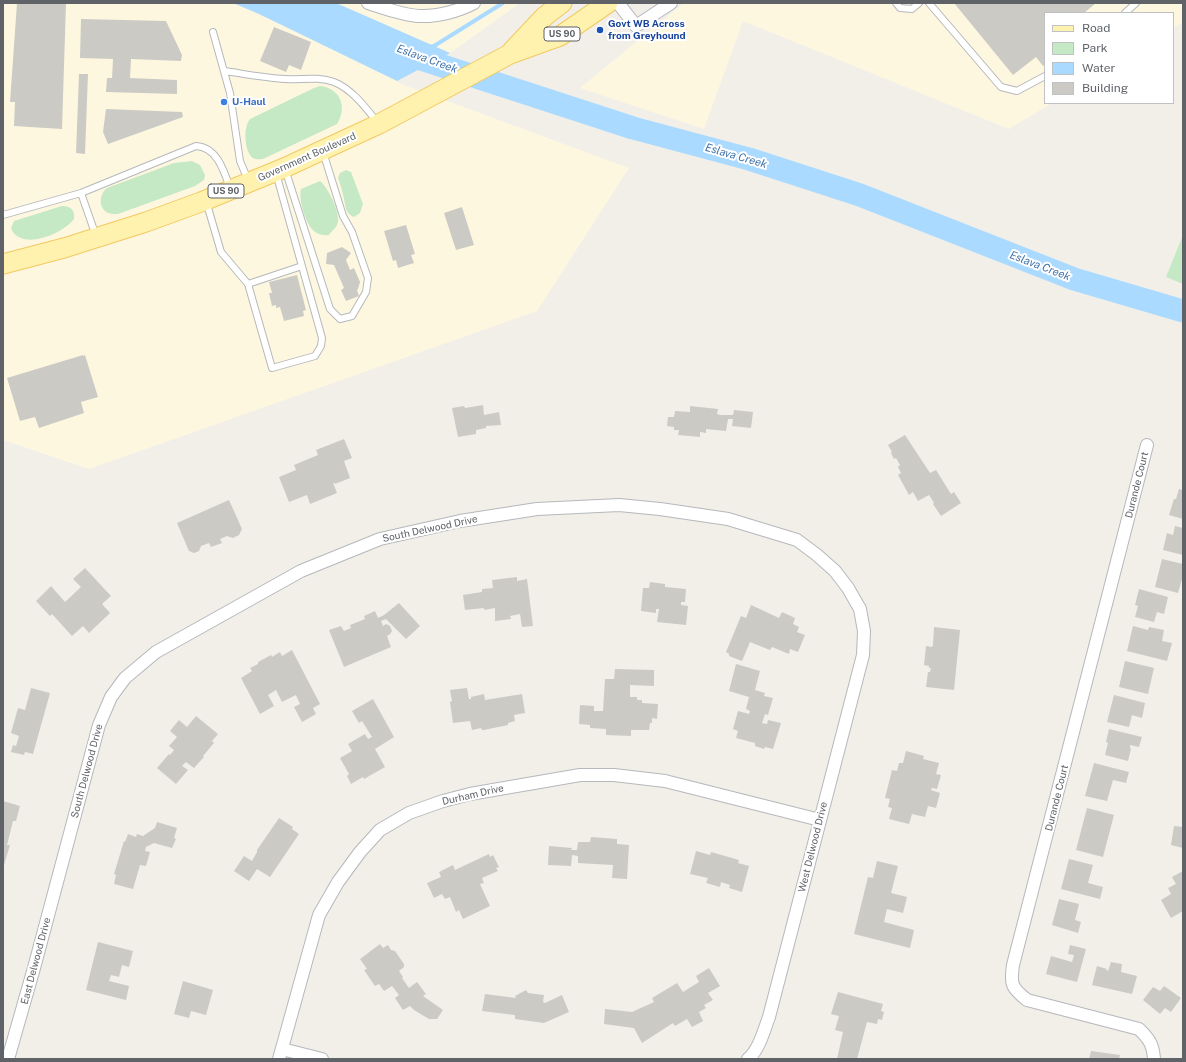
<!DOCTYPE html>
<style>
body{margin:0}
#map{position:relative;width:1186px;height:1062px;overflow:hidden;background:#f1efe8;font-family:"Public Sans",sans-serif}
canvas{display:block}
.frame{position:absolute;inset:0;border:4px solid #5f6368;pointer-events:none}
.legend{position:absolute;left:1044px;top:12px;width:130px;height:92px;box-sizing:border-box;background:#fff;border:1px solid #bfc1c3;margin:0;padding:5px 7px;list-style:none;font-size:12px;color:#5f6368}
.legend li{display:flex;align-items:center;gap:8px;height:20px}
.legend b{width:20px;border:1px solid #bfc1c3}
</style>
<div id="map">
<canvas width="1186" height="1062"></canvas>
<div class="frame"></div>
<ul class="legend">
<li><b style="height:5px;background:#fff2af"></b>Road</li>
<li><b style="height:11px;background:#c5e8c5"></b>Park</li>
<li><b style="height:11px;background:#aadaff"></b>Water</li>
<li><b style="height:11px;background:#cccac5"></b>Building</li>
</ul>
</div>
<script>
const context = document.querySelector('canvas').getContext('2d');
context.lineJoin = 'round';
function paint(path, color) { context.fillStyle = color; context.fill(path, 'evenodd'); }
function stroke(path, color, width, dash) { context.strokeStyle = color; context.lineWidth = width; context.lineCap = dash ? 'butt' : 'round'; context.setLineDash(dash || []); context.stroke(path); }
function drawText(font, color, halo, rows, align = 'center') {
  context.font = font + ' "Public Sans",sans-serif'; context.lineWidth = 4; context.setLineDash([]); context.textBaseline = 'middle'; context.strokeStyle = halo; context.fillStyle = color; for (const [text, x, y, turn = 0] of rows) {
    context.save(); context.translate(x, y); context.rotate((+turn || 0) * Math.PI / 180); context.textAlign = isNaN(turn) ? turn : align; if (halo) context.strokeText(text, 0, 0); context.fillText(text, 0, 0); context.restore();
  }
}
const commercial = new Path2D(`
 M3,3H232L333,47L404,85L629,168L537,311L89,469L3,440Z
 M336,3H520L450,53Z
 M684,3H1183V22L1173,28V13H1045V103H1052L1009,129L743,21L704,129L580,88Z`);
const green = new Path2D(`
 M320,86C340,88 348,107 337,124L263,159C260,159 256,160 253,158C244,152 243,127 250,119L314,88Z
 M192,161L200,165L205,175L204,180L195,186L118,214C115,214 111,214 108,213C98,208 99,194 107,188L174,163Z
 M346,170L351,172L363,204L360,213L354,217C344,213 346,204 343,195C342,189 340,184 338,178L340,173Z
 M320,181C328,187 340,212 338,222C337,228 332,230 329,235C325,236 318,235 314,231C306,225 298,199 301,189Z
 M62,206C71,206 75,210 74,219C63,234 20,252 11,228L14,221Z
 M1183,235V284L1166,277Z`);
const water = new Path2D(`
 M233,3H336L450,53L397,81L257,13Z`);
const stream = new Path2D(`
 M429,47L434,46L503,3`);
const river = new Path2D(`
 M402,51L415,57L633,128L749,159L860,195L1074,279L1183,311`);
const building = new Path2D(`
 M17,3H66L62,129L14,126L15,102H10Z
 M954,3H1096L1084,13H1045V64L1043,66L1036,57L1013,75Z
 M81,19L166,21L182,55L181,61L131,59L130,78L177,80V94L106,92L107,78H112L113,59L80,58Z
 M274,27L311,42L301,70L289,65L286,72L260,61Z
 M79,74H88L85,154L76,153Z
 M106,109L182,112L183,117L108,144L103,132Z
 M462,207L474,245L456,250L444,213Z
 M406,225L415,254L411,255L414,263L398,268L396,260L393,261L384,231Z
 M342,247L351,253L346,260L350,270L354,268L360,282L358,289L357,290L359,296L346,301L341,290L344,288L334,265L326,264L327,253Z
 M297,275L306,310L303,311L304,316L284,321L280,307L276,308V305L272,306L269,293H272L269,282Z
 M83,355V356L85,355L98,397L81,402L84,413L39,428L35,417L20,421L7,378Z
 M483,405L484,415L499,412L501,425L486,426V428L476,430V434L458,437L452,408L464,406L465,408Z
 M690,406L718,409L717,414L720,415H733L734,410L753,412L751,428L732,426L733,419H728L726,431L706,429V433L700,432V437L678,435L679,430H674V427L667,426L668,417H674L675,411L690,412Z
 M905,435L930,473L936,470L951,494L954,492L961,503L941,516L933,504L934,503L929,495L918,501L913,492L909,495L898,475L901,473L898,467L900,465L896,458L894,459L891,453L892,452L888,445Z
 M344,439L352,458L344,461L350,478L335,484V483H333L337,493L310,504L307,495L289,502L279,477L296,470L294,465L318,455L316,450Z
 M1179,489L1183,490V519L1169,515L1174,499H1176Z
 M229,500L242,529L239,535L233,538L227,536L220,539L222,543L211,547L209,543L201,546L199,551L194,553L189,551L177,523Z
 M1175,526L1183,528V555L1163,550L1167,533L1173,535Z
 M1162,559L1183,564V579H1182L1178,593L1155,587Z
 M85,568L111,596L102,604L110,613L89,633L83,626L72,636L52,614L50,616L36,601L51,586L65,602L81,587L73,579Z
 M517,577V581L527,579L533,626L522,627L520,614L510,616L511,619L495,621V608L484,610V608L465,610L463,595L482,592V589L493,588L492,580Z
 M650,582L665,584V587L686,589L685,602H681V605L688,606L686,625L657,622L659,609H656V613L641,611L643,588H649Z
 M1139,589L1168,597L1164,614L1157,612L1154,622L1135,617L1138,606L1135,605Z
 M399,603L420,626L406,639L386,619L381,621L383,626L386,624L390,626L392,631L390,634L387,636L391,647L344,667L329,630L341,626L344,631L351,628L350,625L365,619L364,616L375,611L378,618L384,615Z
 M751,605L779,618L782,612L795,618L793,624L799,627L797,632L805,635L798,652L790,649L789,654L772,647L770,650L750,642L742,661L729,656V654L726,652L741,616L746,618Z
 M1133,626L1148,630L1149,627L1164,630L1162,641L1172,643L1167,661L1127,651Z
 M934,627L960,630L954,690L926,687L928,672H930L931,668H929V666L924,665L926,646L932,647L933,645Z
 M292,650L320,704L313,708L316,714L302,722L294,707L300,704L296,695L282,702L276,690L268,695L274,706L260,714L241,678L252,671L250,668L258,664V662L271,655L272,657L280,652L282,656Z
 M1125,661L1154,668L1148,694L1119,687Z
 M736,664L760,671L755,690L765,693L764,696L773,698L768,715L765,714L762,723L767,724L768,720L781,723L773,749L765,747L764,749L755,746V743L736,738L738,731L733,729L738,711L749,714L750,711L746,709L749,697L729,691Z
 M615,669L654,670V686L630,685V697H637V700H642V703L658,704L657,719L652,718V723H650L649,730H631V736L606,735V729L590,728V725L579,724L580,705L594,706V711H603L605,679H614Z
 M31,688L50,693L33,754L25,752L24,755L11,752L13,745L16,746L19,736L11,733L18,708L25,710Z
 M467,688L469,699H471V697L484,694L485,700L522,694L525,713L514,715L515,721L508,723V725L484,730H482L481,728L472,730L470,721L453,723L450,702L452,701L450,690Z
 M1114,695L1145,703L1142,718L1132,715L1129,727L1107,722Z
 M373,699L394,737L375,749L385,767L364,779L363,777L351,784L347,776L349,774L340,758L352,751L348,744L365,734L368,739L372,737L362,721L359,723L352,711Z
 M196,716L218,734L212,741L214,743L203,756L204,757L194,768L186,762L182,766L188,770L176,784L157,768L169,754L170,755L174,750L169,746L177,737L170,731L179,720L187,727Z
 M1109,729L1142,737L1139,747L1130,745V748L1131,749L1128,761L1105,755L1108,743L1106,742Z
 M906,751L924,756L923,759L939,763L936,774L941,775L937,789L932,788L931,790L940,793L936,808L928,806L925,817L912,814L909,824L889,819L892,808L888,807L890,799L885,798L892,770L897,771L899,763H903Z
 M1094,763L1129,772L1126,783L1113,780L1107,801L1085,796Z
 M3,801L20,806L16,821H13L7,845H10L3,868Z
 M1087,808L1114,815L1103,857L1076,850Z
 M279,818L293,827L292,829L299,834L270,877L257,869L249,881L234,871L244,856L252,861L257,852V850Z
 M157,822L177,828L174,838L176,839L172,848L154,843L146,847L145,851L150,852L146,866L140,865L133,889L114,884L116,875L114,874L124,841L125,842L128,834L136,837L137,834L143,836L155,828Z
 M1174,826L1183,827V848L1171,845Z
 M591,837L617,839V844L629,845L627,879L612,878L613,865L578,863V856L572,855L571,866L548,865L549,846L572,848L571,850H577L578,842H590Z
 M696,851L710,855L711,852L739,860L738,863L749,866L742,892L729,888L730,885L721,882L720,887L706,883L708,878L690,874Z
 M489,854L490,857L493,855L499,867L496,868L498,871L482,878L484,883L480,884L490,906L463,919L459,910L456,912L450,897L445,899L442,894L434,898L427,883L441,877L439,872L453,865L455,870Z
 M1069,859L1093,865L1088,883L1103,887L1100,899L1061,889Z
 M877,861L898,866L891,893L907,897L903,913L887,909L884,922L914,930L910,948L854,934L868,877L873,878Z
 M1183,871V911L1171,918L1161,900L1171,894L1168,888L1176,884L1172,877Z
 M1059,899L1079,904L1075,920L1081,922L1078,933L1052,925Z
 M98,942L133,951L129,967L122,965L119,977L111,975L109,981L129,986L126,1000L86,990Z
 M380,944L383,948L388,945L391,950L395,951L404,964V967L399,971L403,977L402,978L409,988L417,982L426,994L423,996L443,1010L437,1019H429L414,1010L410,1006L403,1010L395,998L399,995L392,986L384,991L379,984L375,986L364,970L367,969L360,959Z
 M1070,945L1086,949L1077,982L1046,974L1051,956L1072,962L1074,955L1068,954Z
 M1111,962L1122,964L1121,972L1137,976L1132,994L1092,985L1097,966L1107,969L1106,970L1108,971Z
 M709,968L720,986L708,993L713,1000L704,1005L706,1008L699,1012L703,1021L692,1027L687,1019L675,1026L673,1023L642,1043L634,1028L604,1024L605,1009L632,1012L654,1002L652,998L677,983L683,992L699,982L696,976Z
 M183,981L213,990L206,1015L191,1011L189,1018L174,1014Z
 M1164,986L1181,998L1171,1012L1165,1008L1160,1014L1143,1000L1153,987L1160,991Z
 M526,990L528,993L544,995L543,1002L545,1003L562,995L569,1012L544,1023L515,1019V1015L482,1011L485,994L516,998L515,996Z
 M838,992L883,1004L881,1011L884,1012L882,1020L878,1019L877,1024L867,1022L857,1059H837L843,1032L835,1030L839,1016L831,1014Z
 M1091,1051L1120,1055L1119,1059H1089Z`);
const service = new Path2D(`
 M896,3L900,8L912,9L919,3
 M929,3L1001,87L1017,91L1045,76
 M1125,13L1136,3
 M213,32L230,93L240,161L248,180
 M225,71C245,74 265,78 285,79C301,80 318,76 334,82C352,89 366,108 378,123
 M285,169L330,309L340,319L352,316L366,292L368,278L352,232L343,216L323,152
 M81,193L96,236
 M206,201L221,252L248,284L272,368L315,356L321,346L322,338L276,173
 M3,215L81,193L196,146C217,147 224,171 230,188
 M248,284L302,266`);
const minor = new Path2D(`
 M368,3C384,8 402,15 419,16C437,17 459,11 474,3
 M618,3L636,26L671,3
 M1147,445L1013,965C1010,985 1012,988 1027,1000L1139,1029C1149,1039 1153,1044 1154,1059
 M282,1049L322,1059
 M8,1059L34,968L99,725L111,697L125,678L156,652L301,571L380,539L460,521L537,509L619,505L660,509L728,519L797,540L817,555L835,571L848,588L860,609L864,631L863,655L769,1017C764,1030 759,1050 748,1059
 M279,1059L319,915L338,882L360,852L380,830L409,813L443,801L470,794L580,775H614L665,781L820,820`);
const primary = new Path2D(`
 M512,51L545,16L562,3
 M3,264L64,248L146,222L201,202L284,168L379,124L510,54L560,36L608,3`);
const markers = [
 [600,30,4,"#1a4fb4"],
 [224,102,4,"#3f7fe0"]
];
const shields = [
 [562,34,36],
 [226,191,36]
];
const shieldNames = [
 ["US 90",562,34],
 ["US 90",226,191]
];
const transitNames = [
 ["Govt WB Across",608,24],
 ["from Greyhound",608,36]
];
const shopNames = [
 ["U-Haul",232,102]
];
const streetNames = [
 ["Government Boulevard",307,157,-24],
 ["Durande Court",1137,485,-76],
 ["South Delwood Drive",430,529,-12],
 ["South Delwood Drive",87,771,-75],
 ["Durham Drive",473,795,-13],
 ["Durande Court",1057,798,-76],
 ["West Delwood Drive",813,847,-76],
 ["East Delwood Drive",36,961,-75]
];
const waterNames = [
 ["Eslava Creek",427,59,20],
 ["Eslava Creek",736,156,16],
 ["Eslava Creek",1040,266,21]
];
paint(commercial, '#fef7e0');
paint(green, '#c5e8c5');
paint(water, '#aadaff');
stroke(stream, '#aadaff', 4);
stroke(river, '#aadaff', 23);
paint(building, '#cccac5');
stroke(service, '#b5b8bc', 8);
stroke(minor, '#b5b8bc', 14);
stroke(primary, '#f2c960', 21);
stroke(service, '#fff', 6);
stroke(minor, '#fff', 12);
stroke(primary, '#fff2af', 19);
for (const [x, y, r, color] of markers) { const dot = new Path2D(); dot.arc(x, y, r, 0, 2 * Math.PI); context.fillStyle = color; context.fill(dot); stroke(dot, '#fff', 1.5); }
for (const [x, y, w] of shields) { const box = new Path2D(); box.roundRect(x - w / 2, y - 7, w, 14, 3); context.fillStyle = '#fff'; context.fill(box); stroke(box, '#5f6368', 1); }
drawText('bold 9px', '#5f6368', null, shieldNames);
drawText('bold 10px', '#164399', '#fff', transitNames, 'left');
drawText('bold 10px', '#366cbe', '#fff', shopNames, 'left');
drawText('10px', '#5f6368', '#fff', streetNames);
drawText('italic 11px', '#4174aa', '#fff', waterNames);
</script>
